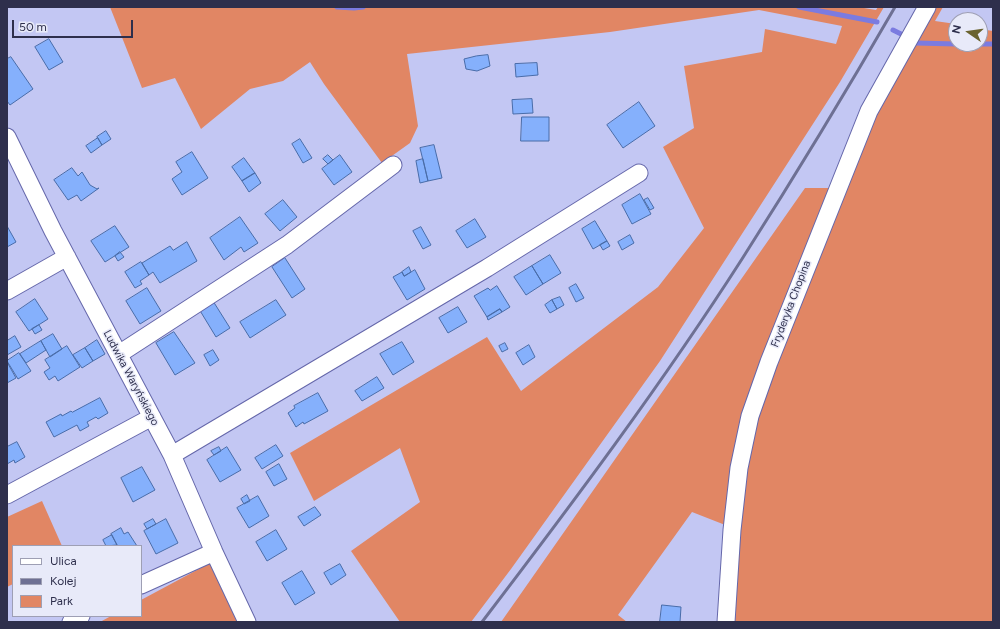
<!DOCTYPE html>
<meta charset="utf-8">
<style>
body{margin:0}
#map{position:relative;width:1000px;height:629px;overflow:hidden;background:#c3c7f3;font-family:Figtree,sans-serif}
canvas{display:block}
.frame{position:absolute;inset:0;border:8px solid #2e2f4c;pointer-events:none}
.legend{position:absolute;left:12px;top:545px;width:130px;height:72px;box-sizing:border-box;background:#e8eaf9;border:1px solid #9e9fb4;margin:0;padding:5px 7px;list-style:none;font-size:12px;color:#2e2f4c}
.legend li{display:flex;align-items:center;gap:8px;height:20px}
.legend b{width:20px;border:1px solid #9e9fb4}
.north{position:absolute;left:948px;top:12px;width:40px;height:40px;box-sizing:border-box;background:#e8eaf9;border:1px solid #9e9fb4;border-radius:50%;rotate:283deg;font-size:11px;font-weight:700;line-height:16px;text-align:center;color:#2e2f4c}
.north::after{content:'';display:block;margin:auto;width:14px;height:18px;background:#6a632f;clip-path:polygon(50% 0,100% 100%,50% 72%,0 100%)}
.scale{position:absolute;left:12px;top:20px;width:121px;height:18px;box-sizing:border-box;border:2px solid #2e2f4c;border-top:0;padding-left:5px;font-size:12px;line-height:14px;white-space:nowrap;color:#2e2f4c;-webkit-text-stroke:3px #e8eaf9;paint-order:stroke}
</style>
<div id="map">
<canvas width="1000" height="629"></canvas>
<div class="frame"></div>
<ul class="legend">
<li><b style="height:5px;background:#fff"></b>Ulica</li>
<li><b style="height:5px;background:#6e7094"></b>Kolej</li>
<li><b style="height:11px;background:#e18664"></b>Park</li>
</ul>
<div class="north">N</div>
<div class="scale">50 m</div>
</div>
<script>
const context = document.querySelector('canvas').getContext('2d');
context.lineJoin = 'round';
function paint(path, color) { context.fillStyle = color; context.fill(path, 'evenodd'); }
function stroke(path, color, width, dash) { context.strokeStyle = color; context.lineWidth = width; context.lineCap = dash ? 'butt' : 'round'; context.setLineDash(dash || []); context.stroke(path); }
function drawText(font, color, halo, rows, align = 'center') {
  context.font = font + ' Figtree,sans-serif'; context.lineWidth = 3; context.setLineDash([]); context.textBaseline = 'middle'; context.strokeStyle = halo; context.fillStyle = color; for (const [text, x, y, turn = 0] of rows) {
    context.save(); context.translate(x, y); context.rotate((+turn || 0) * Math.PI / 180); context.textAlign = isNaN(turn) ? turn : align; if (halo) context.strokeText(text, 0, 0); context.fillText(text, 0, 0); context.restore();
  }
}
const green = new Path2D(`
 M110,7H858L876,10L878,7H884L840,82L660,361L511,569L471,622H400L351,551L420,502L400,448L314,501L290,453L487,337L521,391L658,287L704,228L663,147L694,128L684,66L762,52L765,29L836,44L842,26L759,10L610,32L407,54L418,126L410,143L382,163L324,84L310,62L283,81L250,89L201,129L175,78L142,88Z
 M936,7H943L935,21L956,24V44H980V29L993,31V622H734L738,530L692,512L618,615L627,622H501L805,188H842L875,114Z
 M42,501L62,546H13V584L7,587V517Z
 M210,563L237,622H100L111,616H141V600Z`);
const stream = new Path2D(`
 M337,7L354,8L363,7
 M799,7L877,22
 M893,30L903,35
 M916,43L956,44
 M969,44H993`);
const building = new Path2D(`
 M49,39L63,62L49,70L35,47Z
 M488,55L490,66L477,71L466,69L464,59L476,56Z
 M11,57L33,89L10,105L7,101V59Z
 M537,63L538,75L516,77L515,64Z
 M532,99L533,113L513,114L512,100Z
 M639,102L655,126L623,148L607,125Z
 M522,117H549V141H521Z
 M106,131L111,139L102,145L97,137Z
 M98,138L102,145L91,153L86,146Z
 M300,139L312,158L303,163L292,144Z
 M434,145L442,178L428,181L420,148Z
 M192,152L208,178L182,195L172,179L182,172L176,162Z
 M328,155L333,160L328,164L323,159Z
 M340,155L352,172L334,185L322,169Z
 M244,158L255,173L242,181L232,167Z
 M423,159L428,181L420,183L416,161Z
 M72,168L78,176L82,172L90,185L97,189L99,188L81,201L77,195L68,200L54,180Z
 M255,173L261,183L249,192L242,181Z
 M640,194L651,214L632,224L622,205Z
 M648,198L654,208L650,210L644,200Z
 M283,200L297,217L280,231L265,214Z
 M240,217L258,243L244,252L241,247L224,260L210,238Z
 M475,219L486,237L467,248L456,231Z
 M595,221L607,241L593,249L582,229Z
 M7,226L16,242L7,247Z
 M115,226L129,247L105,262L91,241Z
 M421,227L431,245L423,249L413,231Z
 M630,235L634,243L622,250L618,242Z
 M607,241L610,246L603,250L600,245Z
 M187,242L197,261L160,283L153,272L149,275L142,263L170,246L173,250Z
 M120,252L124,257L118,261L115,256Z
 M550,255L561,273L543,284L532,266Z
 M285,258L305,289L292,298L272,267Z
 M141,262L149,275L140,281L142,284L135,288L125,272Z
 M532,266L543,284L526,295L514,277Z
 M409,267L411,272L404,276L402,272Z
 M415,270L425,289L407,300L393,277L402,272L404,276Z
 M576,284L584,298L576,302L569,288Z
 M497,286L510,307L502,312L500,309L487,317L474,296L488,288L490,290Z
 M147,288L161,311L140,324L126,301Z
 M560,297L564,305L557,309L552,300Z
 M35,299L48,319L29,331L16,312Z
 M276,300L286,315L250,338L240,322Z
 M552,300L557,309L550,313L545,305Z
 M213,301L230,328L216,337L199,309Z
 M458,307L467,322L448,333L439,318Z
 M500,309L502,312L488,320L487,317Z
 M39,325L42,330L35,334L32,329Z
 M174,332L195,363L175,375L156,343Z
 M53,334L62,349L50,357L41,341Z
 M15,336L21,347L7,355V341Z
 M97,340L105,354L93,361L85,348Z
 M41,341L46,350L26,363L20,354Z
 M402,342L414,362L393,375L380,354Z
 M505,343L508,349L502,352L499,346Z
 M529,345L535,357L523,365L516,353Z
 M67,346L80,367L58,381L55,376L49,380L44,372L50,368L45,360Z
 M85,348L93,361L82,368L73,355Z
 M213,350L219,360L210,366L204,355Z
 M19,353L31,371L18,379L7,361Z
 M7,362L16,378L7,383Z
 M377,377L384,388L362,401L355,391Z
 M318,393L328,411L304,424L303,422L296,427L288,413L295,408L294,406Z
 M100,398L108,413L98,419L96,417L87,422L89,426L80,431L77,425L54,437L46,422L61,414L62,416L71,411L72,412Z
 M17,442L25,457L15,463L14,460L7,464V447Z
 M276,445L283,456L262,469L255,458Z
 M219,447L221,451L214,455L211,451Z
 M227,447L241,470L220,482L207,460Z
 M279,464L287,479L274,486L266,472Z
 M142,467L155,490L133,502L121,478Z
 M247,495L250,501L244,504L241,499Z
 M258,496L269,516L249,528L237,508Z
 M315,507L321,515L304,526L298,517Z
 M153,519L156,524L147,529L144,524Z
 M166,519L178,543L156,554L144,531Z
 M121,528L124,534L128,532L137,546H115L117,545L111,534Z
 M276,530L287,549L267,561L256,542Z
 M112,535L117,545L106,546L103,540Z
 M340,564L346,575L331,585L324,573Z
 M302,571L315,593L295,605L282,583Z
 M662,605L681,607L680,622H660Z`);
const minor = new Path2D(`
 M7,137L53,231L172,455L214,552L247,622
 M7,291L67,257
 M119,354L287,245L393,165
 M172,455L487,268L639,173
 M7,495L152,417
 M141,585L214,552
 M71,622L81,616
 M726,622L732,530L739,468L750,416L769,362L869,111L927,7`);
const rail = new Path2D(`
 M482,622C572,504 662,384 742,259C795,176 846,92 895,7`);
const streetNames = [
 ["Fryderyka Chopina",791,304,-69],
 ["Ludwika Waryńskiego",131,378,62]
];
paint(green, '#e18664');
stroke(stream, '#7b7be0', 5);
paint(building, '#85b0fc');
stroke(building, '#496ca8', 1);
stroke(minor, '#6567aa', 19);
stroke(minor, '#fff', 17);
stroke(rail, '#6e7094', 3);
drawText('11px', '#2e2f4c', '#e8eaf9', streetNames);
</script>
